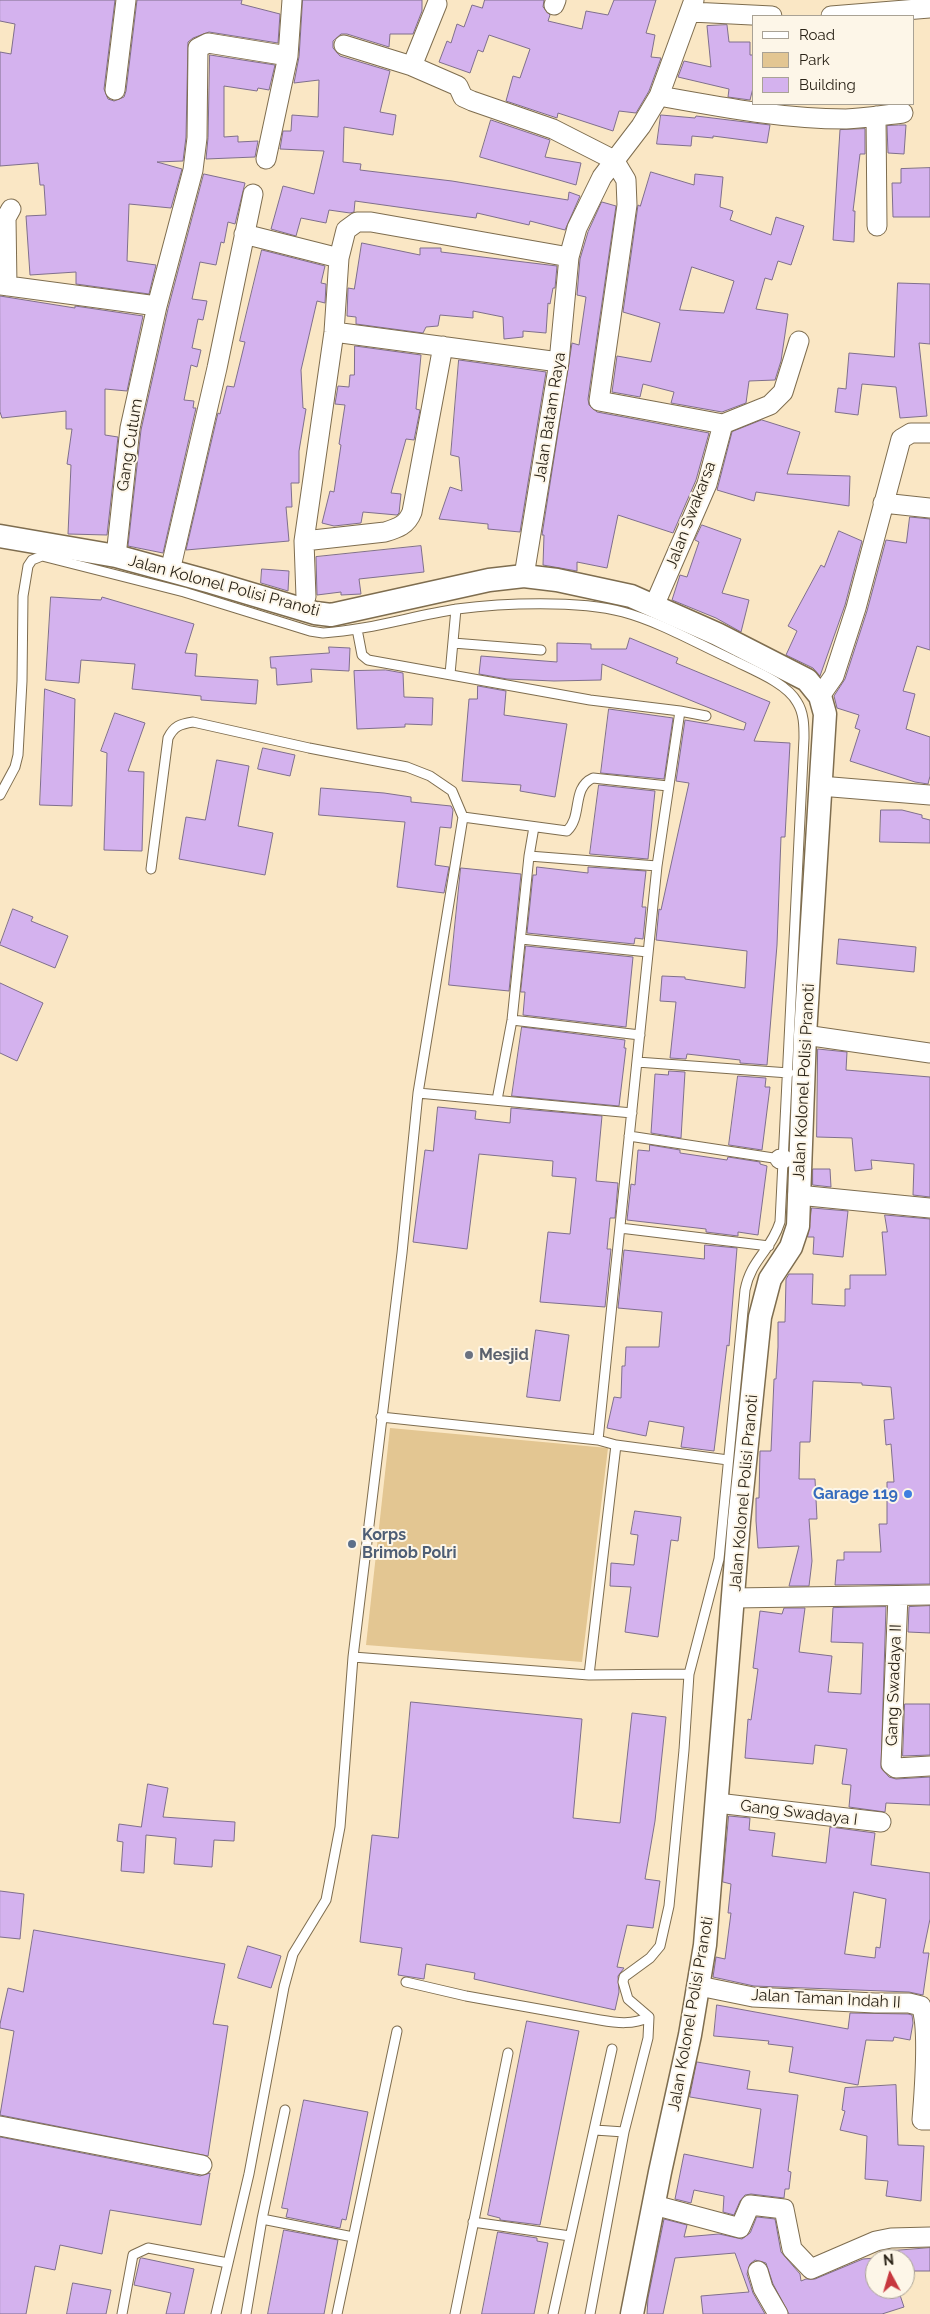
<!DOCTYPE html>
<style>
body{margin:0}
#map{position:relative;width:930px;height:2314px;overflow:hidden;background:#fae7c5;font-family:Raleway,sans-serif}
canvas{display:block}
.legend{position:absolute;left:752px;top:15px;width:162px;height:90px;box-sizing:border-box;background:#fdf6e8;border:1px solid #a9a295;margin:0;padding:6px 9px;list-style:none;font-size:15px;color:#2b2418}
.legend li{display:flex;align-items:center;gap:10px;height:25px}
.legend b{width:25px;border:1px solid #a9a295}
.north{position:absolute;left:865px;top:2249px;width:50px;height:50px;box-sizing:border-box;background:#fdf6e8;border:1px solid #a9a295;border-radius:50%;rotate:354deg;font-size:14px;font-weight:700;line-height:20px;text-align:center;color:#2b2418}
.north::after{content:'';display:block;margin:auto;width:18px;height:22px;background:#c7373e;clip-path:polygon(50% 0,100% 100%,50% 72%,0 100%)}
</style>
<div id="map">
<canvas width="930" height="2314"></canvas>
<ul class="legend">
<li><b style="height:6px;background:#fff"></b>Road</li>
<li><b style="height:14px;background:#e3c692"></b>Park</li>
<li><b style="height:14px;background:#d4b2ee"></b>Building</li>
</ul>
<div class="north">N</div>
</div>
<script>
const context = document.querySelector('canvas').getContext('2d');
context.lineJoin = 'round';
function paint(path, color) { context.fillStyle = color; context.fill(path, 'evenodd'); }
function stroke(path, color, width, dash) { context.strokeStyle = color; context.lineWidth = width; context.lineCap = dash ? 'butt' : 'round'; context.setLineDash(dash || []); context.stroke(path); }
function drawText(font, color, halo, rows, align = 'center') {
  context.font = font + ' Raleway,sans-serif'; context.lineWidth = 4; context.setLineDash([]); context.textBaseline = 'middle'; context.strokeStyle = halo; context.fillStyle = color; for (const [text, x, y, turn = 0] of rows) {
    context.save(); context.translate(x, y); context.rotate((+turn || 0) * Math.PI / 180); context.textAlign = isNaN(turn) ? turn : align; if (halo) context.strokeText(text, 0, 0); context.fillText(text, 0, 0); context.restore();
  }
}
const green = new Path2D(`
 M390,1428L608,1448L582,1662L366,1645Z`);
const building = new Path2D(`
 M0,0H115L104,89L108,99L114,101L124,97L126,91L137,0H242L241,4L280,14L278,43L209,32L193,38L188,42L186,137L183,161L157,162L182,169L171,208L129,204L127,261L156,265L149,294L76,284V272L30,275L26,216L46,215L44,185H40L38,163L0,166V52L11,54L15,24L0,21Z
 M303,0H422V11L413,34H390L389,47L347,34H341L333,41V48L340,56L390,71L380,112L396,115L393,135L344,127L343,162L361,164L360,170L452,181L568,200L569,192L580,196L565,230L530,221L529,225L477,213L476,218L355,201L354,212L350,213L329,210L326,223L301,218L296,236L271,229L283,186L314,194L324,151L280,149L283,131H291L292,115L318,117L319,80L294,83L299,57Z
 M485,0H544L543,7L550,15L548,21L582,29L586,11L608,15L614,0H656L646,33L655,35L651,57L661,58L649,91L636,113L619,111L613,131L558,113L557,118L506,101L513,76L520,78L530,49L489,35L483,52L478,50L470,73L439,62L447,41L451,43L457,24L464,27L472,5L482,8Z
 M727,25L729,42H750V55H754V84L750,100L728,97L729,89L678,77L684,61L711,67L707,26Z
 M210,55L275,65L269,90L258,88L257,91L224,86V137L238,136V142L258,141L255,157L206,159L208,138Z
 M661,115L695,118L696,116L770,125L767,143L713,136V138L692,136L691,146L657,144Z
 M491,120L550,140L545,157L581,163L576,185L480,157Z
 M899,125H906L904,154L888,153L887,126Z
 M865,129V154H860L853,211H855L854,242L833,240L840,130Z
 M930,168V217H893L892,183H901V169Z
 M651,172L694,185L695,174L723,177L720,207L733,211L730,220L771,235L776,217L804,226L791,265L778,261L772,280L765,278L756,309L788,314L781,361L775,380L749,381L746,403L722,412L671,403L674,392L643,384L640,397L612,392L617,356L651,362L660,323L623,312L638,205L640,206ZM692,267L734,281L724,313L680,310Z
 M204,174L245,183L235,224L228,222L224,243L221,242L216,265L200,262L192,299L207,301L203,320L198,319L192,348L201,350L197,367L191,365L184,400L194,401L193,408H196L163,553L128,546L141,430L168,309Z
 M602,202L616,206L588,399L589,405L597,412L709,433L696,480L673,533L618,515L607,568L577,562V571L543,565L544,535H542L572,343L579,345L586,297L577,295L580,259L588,232Z
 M362,243L420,255V248H441V252L557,266L555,288H553L550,304L548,303L546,333L523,331V337L504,339L503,317L473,311V318L440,315L438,326L426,327L423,333L356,324V317L347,316L348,288L354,289Z
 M262,250L325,266L321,283L326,284L325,303L317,301L301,370L303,408L306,409L299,451V483H291L292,507H286L289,541L186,550L218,413L220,414L227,386L234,387L245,342L240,341Z
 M898,283L930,284V344L919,343L927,416L900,418L896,387L862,384L858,415L835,412L838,388L846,389L849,353L894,357Z
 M0,296L75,308V306L143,316L127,391L105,389V435L118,437L107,535L68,534L71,465L67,464L72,429H66V411L2,418L0,412Z
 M355,346L421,355L416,409L420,410L414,440L406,439L391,493L401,494L399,513L397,515L363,512L361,523L334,526L322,523L330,491L334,492L341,445L339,444L345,405L335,404L338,386L349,387L350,375H354Z
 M459,360L546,372L520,532L488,529V524L439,519L450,487L462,491L459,457L451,455Z
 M762,420L800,432L787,474L850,476L849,506L756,492L754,501L717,490L732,432Z
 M910,517L930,519V650L917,646L903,691L915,694L906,729L930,737V776L928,784L915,782L850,761L860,730L855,728L859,715L837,708L834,696L845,679L867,611L886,540L906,543Z
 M702,525L741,539L722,593L749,600L741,632L716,618L672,600L680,575L687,577L699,542L695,540Z
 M839,531L862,541L845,605L820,676L813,668L786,655L797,631L788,626L821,565L824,567Z
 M421,546L424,572L359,579L361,594L341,595V592L317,595L316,557Z
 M262,569L289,571L288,591L261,583Z
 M51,597L101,600L102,597L194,624L185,653L197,654L195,676L258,680L256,704L201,700V696L132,689L135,664L81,660L79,683L46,680Z
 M630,638L678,658L676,663L770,702L754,741L790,743L785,837H781L777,945L767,1065L740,1063V1060L687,1054L686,1059L670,1058L676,1002L660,1001L662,976L685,977V979L745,988L747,951L656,940L659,909L661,910L689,783L676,781L685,720L744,730L746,723L602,664L601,680L554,681L507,679L479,674L481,656L557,662V643L591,644V649H626Z
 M329,647L350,648L349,671L311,669L312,682L277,685L276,668H271L270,657L329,653Z
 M386,670L403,673L404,697L433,698L432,725L405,724V727L357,729L354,671Z
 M478,686L506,691L504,715L567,724L555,797L520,791L521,785L462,781L469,699H477Z
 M45,689L75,699L72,806L40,805Z
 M609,709L673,718L664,779L601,773Z
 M115,713L145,723L128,771L144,772L142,851L104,850L107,753L101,751Z
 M263,748L295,755L290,776L258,769Z
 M217,760L249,766L238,826L273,833L265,875L179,859L186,817L205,820Z
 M599,785L655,791L648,859L590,854Z
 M321,788L384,793L411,797V802L451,806L453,810L451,828L440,827L435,865L449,867L444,893L397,887L405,822L319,815Z
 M881,810H902L922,815V818L930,820V843L880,842Z
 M537,867L588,873V867L646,871L642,907H646L643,939L635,938L634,944L527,933L533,875H536Z
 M461,868L521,874L509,991L449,985Z
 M13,909L33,917L31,921L68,936L55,968L0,945Z
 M839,939L916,947L914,972L837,964Z
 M526,946L633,957L626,1027L523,1015L525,992H521Z
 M0,983L43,1003L17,1061L0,1053Z
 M522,1027L625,1040L624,1048H626L619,1106L512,1096Z
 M818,1049L847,1052L846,1070L930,1077V1197L913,1195L914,1164L871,1160L872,1169L855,1171L852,1138L817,1137Z
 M669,1071L685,1072L681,1138L651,1133L655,1074L668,1075Z
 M738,1076L766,1078L765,1087H770L762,1150L729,1145Z
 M438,1107L476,1111L475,1119L510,1123L511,1108L602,1116L596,1181L618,1183L615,1218H610L607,1249H611L605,1307L540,1302L548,1232L570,1234L576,1178L552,1176L553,1161L479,1154L467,1249L413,1242L425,1150L433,1151Z
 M650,1145L680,1150V1153L727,1160L728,1157L760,1162V1164L767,1166L758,1235L738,1232V1236L706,1232V1229L627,1220L631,1184L635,1185L638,1150L649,1151Z
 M813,1169H830L831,1187L813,1185Z
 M812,1208L848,1211L843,1257L813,1254L814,1237H808Z
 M885,1215L930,1219V1584L835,1585L837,1560H844V1552H881L879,1524H887V1482H894L891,1444L886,1445L884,1420L894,1419L891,1387L862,1385V1383L813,1381L810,1442H800L799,1479H815L817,1519H809L812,1561L809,1586H789L799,1546L758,1548L756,1521V1498H759L760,1451H771L774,1379H776L778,1347V1322H785L786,1279L789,1274H813L812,1304L845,1306V1289H850V1275H886L882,1232H887Z
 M705,1245L737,1248L729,1346L727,1345L714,1451L681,1447L684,1427L649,1421L646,1436L607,1428L614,1397L621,1398L622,1366H625L626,1347H659L662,1312L618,1308L624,1250L704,1259Z
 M536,1330L569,1335L560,1401L527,1397Z
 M635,1511L681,1517L678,1541L671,1540L658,1637L625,1632L631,1587L610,1586L611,1563L634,1565L638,1535L631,1534Z
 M930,1606V1633L908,1632L909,1607Z
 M886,1607L881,1768L889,1777L896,1779L930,1777V1805L886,1803L885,1812L849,1807L851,1785L842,1784L847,1749L815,1745L813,1764L745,1758L748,1719L751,1720L758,1669L753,1668L760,1611L782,1614L784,1608H805L799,1652L832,1656L828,1692L861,1694L863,1643L831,1642L833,1608Z
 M411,1702L582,1719L573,1818L620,1823L632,1713L666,1717L655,1821L645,1879L660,1881L653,1928L627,1925L617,1967L624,1968L618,1976L619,1992L615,2010L474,1979L475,1973L426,1964L424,1979L398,1975L402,1948L360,1942L372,1835L398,1838Z
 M905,1704H930V1755L903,1756Z
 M148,1784L168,1788L163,1817L235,1822L234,1841L214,1840L212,1867L174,1864L176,1838L146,1835L144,1873L121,1871L123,1842L117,1841L119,1824L141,1827Z
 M729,1816L750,1818L749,1830L775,1833L772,1856L826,1863L830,1827L875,1833L871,1865L930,1873V1919L923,1953H929L923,1995L909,1992L754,1986L713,1977L716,1957L725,1959L731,1913H728L731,1884L723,1882ZM854,1892L886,1899L880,1948L876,1947L875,1958L845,1954Z
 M0,1891L24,1894L20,1939L0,1937Z
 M34,1930L225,1964L213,2024L228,2026L208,2156L0,2115L14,2031L0,2028V2024L8,1988L23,1992Z
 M248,1946L281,1956L271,1988L238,1978Z
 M717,2005L848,2029L850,2013L908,2014L912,2015L913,2023L910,2040L894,2037L893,2041L866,2040L858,2085L789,2072L793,2047L768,2044L769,2041L714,2036Z
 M527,2021L579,2031L540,2225L500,2220V2218L488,2215Z
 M697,2062L750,2071L747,2089L798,2095L788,2171L791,2172L789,2189H785L784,2198L751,2194L745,2195L740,2201L734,2215L723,2212L724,2196L694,2190L691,2203L675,2199L684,2154L753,2168L761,2109L690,2097Z
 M896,2085L898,2145L924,2146L921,2201L886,2196L888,2181L865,2179L867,2136L840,2130L845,2111L842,2110L845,2088Z
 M304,2100L368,2112L346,2220L342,2219L340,2228L286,2217L288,2209L282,2208Z
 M0,2137L200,2176L210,2173L201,2225L110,2210L102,2254L60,2245L55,2270L35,2266L26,2314H0Z
 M757,2217L775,2219L781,2252L800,2274L801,2281L806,2279H815L863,2259L875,2258V2289H898L904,2307L882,2314H789L773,2284L766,2263L755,2260L750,2264L747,2274L753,2293L765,2314H703L701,2296L749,2292L735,2253L675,2258L663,2314H647L648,2298L664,2219L687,2225L684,2237L719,2234L742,2239L750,2233Z
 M284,2230L338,2240L324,2314H268Z
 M498,2232L537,2238V2241L548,2243L534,2314H482Z
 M930,2248V2271H905V2259H882L880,2252Z
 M142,2258L194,2269L184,2314H166L171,2293L134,2285L140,2259Z
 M73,2283L111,2290L106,2314H67Z`);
const service = new Path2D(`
 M357,629L362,655L368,660L590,700L680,711L706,716
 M453,643L541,650
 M450,674L456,609
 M0,795L15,767L18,755L22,681L23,596L28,566L32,560L42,556L184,592L310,631L323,633C369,630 412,616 457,609C502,603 579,600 623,612C660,622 696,643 731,659C750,669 786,682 797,702C804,713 804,726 804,738L780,1222C771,1251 751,1259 745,1290L719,1559L689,1674L684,1750L669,1906L660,1946L650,1958L624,1977L623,1982L628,1999L649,2017L648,2038L624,2132L590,2314
 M463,817L567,831C583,816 571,788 593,778L668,786
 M529,856L534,827
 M151,869L168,738C174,726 180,724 193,722L309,748L407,767L430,776L452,791L463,817L418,1093L402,1253L353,1657L340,1827L326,1900L293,1954L284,1987L249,2174L216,2314
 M521,939L648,952
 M512,1020L640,1035
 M637,1062L789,1073
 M418,1093L632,1113
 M497,1100L512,1020L529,856L657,866
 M629,1136L780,1159
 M620,1228L769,1246
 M381,1417L598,1440L616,1445L589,1675
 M598,1440L657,866L680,711
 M616,1445L728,1460
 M353,1657L589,1675L689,1674
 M406,1982L466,1996L600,2020C617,2023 633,2025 649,2017
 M595,2130L624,2132
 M262,2219L353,2237
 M473,2222L570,2236
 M122,2314L133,2255L148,2248L228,2263
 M246,2314L262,2219L285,2110
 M337,2314L397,2031
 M455,2314L508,2053
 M553,2314L612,2049`);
const minor = new Path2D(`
 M437,4L412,66L458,86L463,97L472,101L553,129L614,160L626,180L627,205L599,401L723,424
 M554,5L556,0
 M691,12L772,16
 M831,16L930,8
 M344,45L412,66
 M115,90L126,0
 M659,96C720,107 783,119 846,119C865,118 884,115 903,113
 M876,116L877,226
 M266,159L288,56L292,0
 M244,234L339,258
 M0,285L157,306
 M7,286L6,218L11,209
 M334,332L559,362
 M883,503L930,508
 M304,541L385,532C398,528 407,525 412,512L443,346
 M116,556L130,428L157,306L193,170L197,138L198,48L208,43L288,56
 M170,571L217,368L253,194
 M524,576L559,362L569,257L577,228L602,177L641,126L659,96L694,0
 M306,597L304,541L334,332L339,258L346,230L357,222H371L569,257
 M654,606L707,484L723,424L770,405L783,392L799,341
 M820,696L834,676L856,608L901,439L911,433H930
 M820,786L930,795
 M805,1035L930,1053
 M780,1159H783
 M798,1195L930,1208
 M898,1596L891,1764L896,1768L930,1766
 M734,1598L930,1595
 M717,1803L881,1822
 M699,1986L753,1997L875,2003H909L921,2006C930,2028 924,2093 922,2120H930
 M0,2126L202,2165
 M654,2205L740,2228L750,2205L784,2209L792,2249L811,2269L876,2241L891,2238L930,2237
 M758,2271L763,2288L778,2314`);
const tertiary = new Path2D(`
 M0,536L116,556L211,582L315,613L331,615L489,580L524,576L557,580L631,596L717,634L807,680L820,696L825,714L805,1035L798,1226L791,1247L770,1279L760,1317L739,1521L705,1945L690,2035L660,2172L632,2314`);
const markers = [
 [469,1355,5,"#6b7280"],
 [908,1494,5,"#3f7fe0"],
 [352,1544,5,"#5c6f8a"]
];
const streetNames = [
 ["Jalan Batam Raya",550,417,-81],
 ["Gang Cutum",130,445,-81],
 ["Jalan Swakarsa",691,515,-69],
 ["Jalan Kolonel Polisi Pranoti",224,586,15],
 ["Jalan Kolonel Polisi Pranoti",804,1082,-87],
 ["Jalan Kolonel Polisi Pranoti",744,1493,-85],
 ["Gang Swadaya II",894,1685,-88],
 ["Gang Swadaya I",799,1813,7],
 ["Jalan Taman Indah II",826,1999,3],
 ["Jalan Kolonel Polisi Pranoti",691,2014,-80]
];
const worshipNames = [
 ["Mesjid",479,1355]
];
const shopNames = [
 ["Garage 119",898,1494]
];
const serviceNames = [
 ["Korps",362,1535],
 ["Brimob Polri",362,1553]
];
paint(green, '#e3c692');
paint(building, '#d4b2ee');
stroke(building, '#7f6f8c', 1);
stroke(service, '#7e6d4f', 11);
stroke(minor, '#7e6d4f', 21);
stroke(tertiary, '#7e6d4f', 25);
stroke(service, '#fff', 9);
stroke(minor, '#fff', 19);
stroke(tertiary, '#fff', 22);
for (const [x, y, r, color] of markers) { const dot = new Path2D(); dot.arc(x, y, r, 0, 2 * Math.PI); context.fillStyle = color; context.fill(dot); stroke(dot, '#fdf6e8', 2); }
drawText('16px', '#2b2418', '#fdf6e8', streetNames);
drawText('bold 16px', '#5b616d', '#fdf6e8', worshipNames, 'left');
drawText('bold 16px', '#366cbe', '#fdf6e8', shopNames, 'right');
drawText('bold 16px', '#4e5e75', '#fdf6e8', serviceNames, 'left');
</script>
